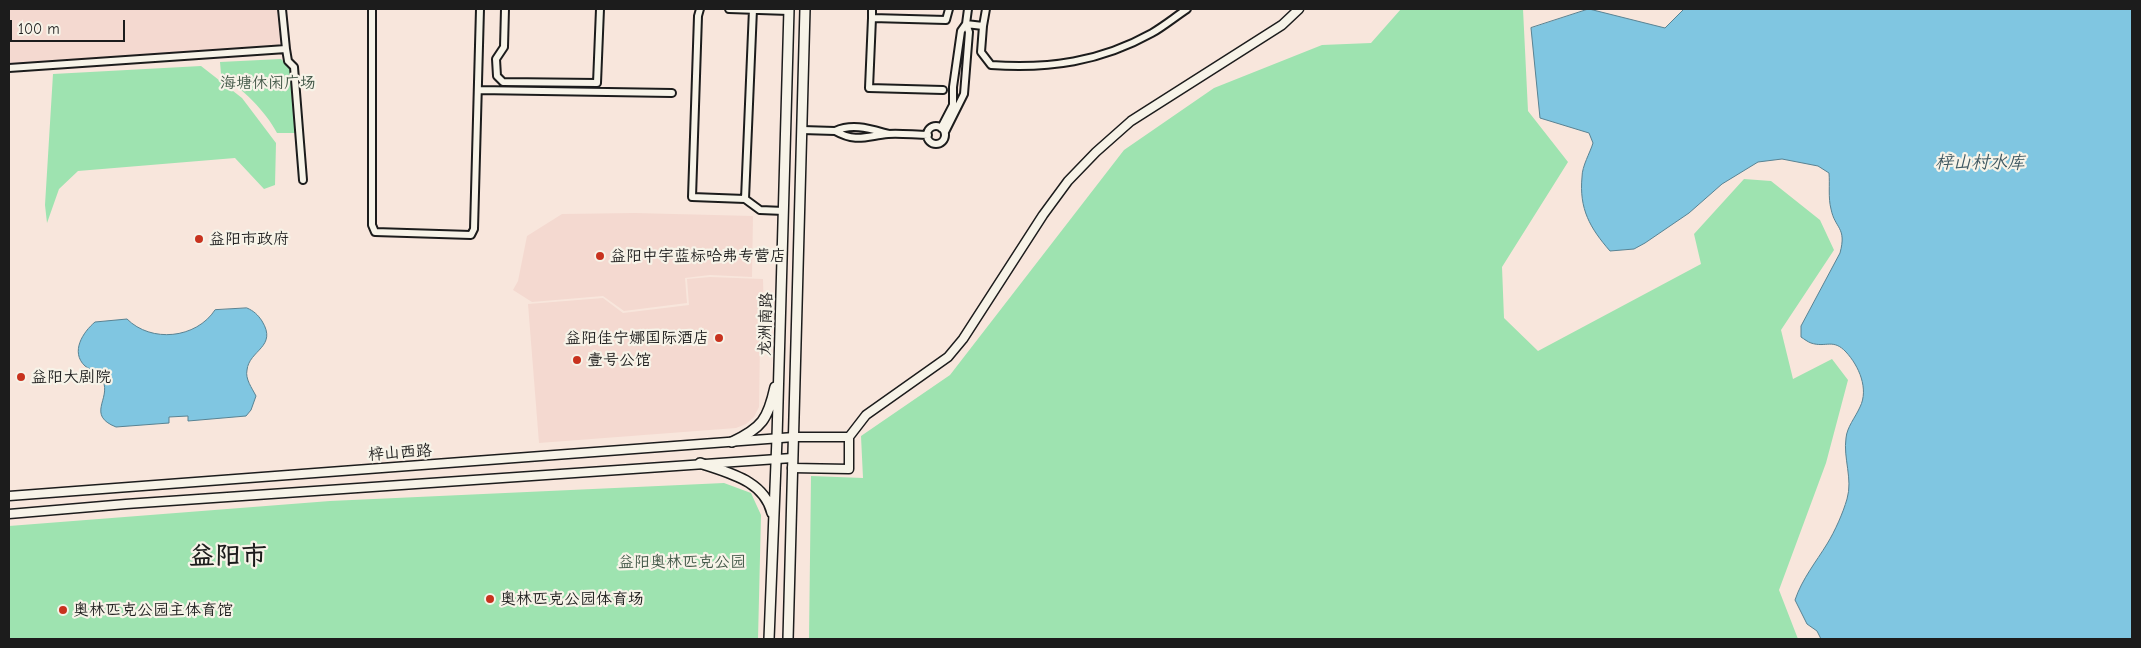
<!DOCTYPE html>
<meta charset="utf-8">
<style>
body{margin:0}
#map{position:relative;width:2141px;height:648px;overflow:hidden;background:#f8e6dc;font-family:"Comic Neue",sans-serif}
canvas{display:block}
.frame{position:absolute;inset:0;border:10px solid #1c1c1c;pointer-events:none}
.scale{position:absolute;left:10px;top:20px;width:115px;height:22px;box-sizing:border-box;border:2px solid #1c1c1c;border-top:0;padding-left:6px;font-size:15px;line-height:18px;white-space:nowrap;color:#1c1c1c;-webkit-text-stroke:4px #f7f3e8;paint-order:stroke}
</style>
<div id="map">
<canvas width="2141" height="648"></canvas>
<div class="frame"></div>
<div class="scale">100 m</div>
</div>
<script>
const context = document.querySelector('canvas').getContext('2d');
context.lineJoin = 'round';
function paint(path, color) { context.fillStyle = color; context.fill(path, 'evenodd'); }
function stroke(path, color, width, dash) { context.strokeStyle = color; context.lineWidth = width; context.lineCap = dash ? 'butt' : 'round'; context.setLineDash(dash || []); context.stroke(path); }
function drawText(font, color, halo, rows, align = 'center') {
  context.font = font + ' "Comic Neue","LXGW WenKai TC",sans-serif'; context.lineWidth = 4.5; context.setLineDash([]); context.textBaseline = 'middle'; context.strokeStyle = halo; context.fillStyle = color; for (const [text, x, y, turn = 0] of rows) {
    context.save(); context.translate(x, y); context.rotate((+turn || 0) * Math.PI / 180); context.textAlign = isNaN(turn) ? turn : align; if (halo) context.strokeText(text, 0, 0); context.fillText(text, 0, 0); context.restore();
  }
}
const built = new Path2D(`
 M9,9H286L292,54L9,70Z
 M635,213L753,216L752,277L710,275L685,278L687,303L624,311L603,296L532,302L513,290L518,281L527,236L562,214Z
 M710,277L763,279L764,319L760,341L759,407L754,417L746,424L736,428L539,443L528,304L603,298L623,313L689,305L687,279Z`);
const green = new Path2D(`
 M1401,9H1523L1528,111L1568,162L1502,267L1504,318L1538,351L1701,264L1694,234L1744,179L1771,181L1820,220L1834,250L1781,330L1793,379L1832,359L1848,380L1826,463L1779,590L1798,639H809L811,476L863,478L861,436L950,375L1124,150L1214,88L1322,45L1371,43Z
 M281,59L290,68L295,133H277C265,110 242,89 221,74L220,62Z
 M201,66L242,98L276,143L275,185L264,189L235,158L78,171L59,189L47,223L45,205L53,74Z
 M724,483L751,493L761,515L758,639H9V526L330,501Z`);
const water = new Path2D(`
 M1589,9L1665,28L1684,9H2132V639H1821L1817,631L1807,624L1795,600C1802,579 1816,562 1827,544C1835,531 1843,513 1847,499C1853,479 1843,458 1846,438C1847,427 1855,418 1860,407C1869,389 1859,366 1846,352C1833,338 1826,348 1811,343C1808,342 1804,339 1801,337V326L1840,253C1847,227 1835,229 1831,209C1828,198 1830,184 1829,173L1818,166L1782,159L1758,162L1722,184L1689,213L1645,243L1634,249L1610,251C1590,228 1579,209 1582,177C1582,166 1590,153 1593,143L1589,133L1540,118L1531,28Z
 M247,308C254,311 258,315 262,321C278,347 249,350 247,370C245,379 252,388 256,396L251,410L246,416L188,421V416L169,417V423L116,427C86,415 111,399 103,381C99,372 92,371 85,366C70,352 83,332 95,322L127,319C151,343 196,339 215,310Z`);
const minor = new Path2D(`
 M372,9V225L375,232L471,235L474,229L480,9
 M505,9L504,47L496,59L497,76L503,82L597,83L600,9
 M700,9L698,16L692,197L745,199
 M729,9L789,11
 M753,9L745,199L760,210L784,211
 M872,9V18L946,20L949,9
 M872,18L869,88L943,90
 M966,24L983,26L986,9
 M983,26L981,52L991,65C1049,69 1100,62 1152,33C1164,26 1175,17 1187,9
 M286,49L288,61L294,67L303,180
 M9,68L286,49L282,9
 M478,90L672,93
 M927 135a9 9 0 1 1 18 0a9 9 0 1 1-18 0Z
 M941,128L953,105V87L961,31L966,24L968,9
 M802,130L835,131
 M945,132L964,94L969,32L966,24
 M889,134C870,129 853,123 835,131C856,143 867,136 888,134C901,133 915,135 928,135`);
const tertiary = new Path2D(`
 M849,437L866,415L948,357L963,339L1043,215L1068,181L1096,152L1131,121L1282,25L1299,9
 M9,496L794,437H849V469L792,468
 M9,514L126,504L792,458`);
const secondary = new Path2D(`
 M732,442C762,428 768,419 775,387
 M700,463C728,473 764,480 772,513
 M769,639L777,438L789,9
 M788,639L805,9`);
const markers = [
 [199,239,5,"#c8321e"],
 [600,256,5,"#c8321e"],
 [719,338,5,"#c8321e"],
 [577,360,5,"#c8321e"],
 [21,377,5,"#c8321e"],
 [490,599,5,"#c8321e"],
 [63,610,5,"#c8321e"]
];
const parkNames = [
 ["海塘休闲广场",268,83],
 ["益阳奥林匹克公园",682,562]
];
const poiNames = [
 ["益阳市政府",209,239],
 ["益阳中宇蓝标哈弗专营店",610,256],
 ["益阳佳宁娜国际酒店",709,338,"right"],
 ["壹号公馆",587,360],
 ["益阳大剧院",31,377],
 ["奥林匹克公园体育场",500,599],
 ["奥林匹克公园主体育馆",73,610]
];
const streetNames = [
 ["龙洲南路",766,324,-88],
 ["梓山西路",400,453,-4]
];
const waterNames = [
 ["梓山村水库",1980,163]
];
const townNames = [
 ["益阳市",228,557]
];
paint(built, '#f4d9d0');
paint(green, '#9ee3b0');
paint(water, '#80c6e1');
stroke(water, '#588292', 1);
stroke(minor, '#1c1c1c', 10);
stroke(tertiary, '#1c1c1c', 11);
stroke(secondary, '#1c1c1c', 12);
stroke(minor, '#f7f3e8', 6);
stroke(tertiary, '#f7f3e8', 8);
stroke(secondary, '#f7f3e8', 9);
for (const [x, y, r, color] of markers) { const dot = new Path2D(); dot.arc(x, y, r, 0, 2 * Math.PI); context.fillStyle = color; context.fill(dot); stroke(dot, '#f7f3e8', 2); }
drawText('16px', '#435848', '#f7f3e8', parkNames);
drawText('16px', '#1c1c1c', '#f7f3e8', poiNames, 'left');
drawText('16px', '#1c1c1c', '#f7f3e8', streetNames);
drawText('italic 18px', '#3f5861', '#f7f3e8', waterNames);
drawText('bold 26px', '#1c1c1c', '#f7f3e8', townNames);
</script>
